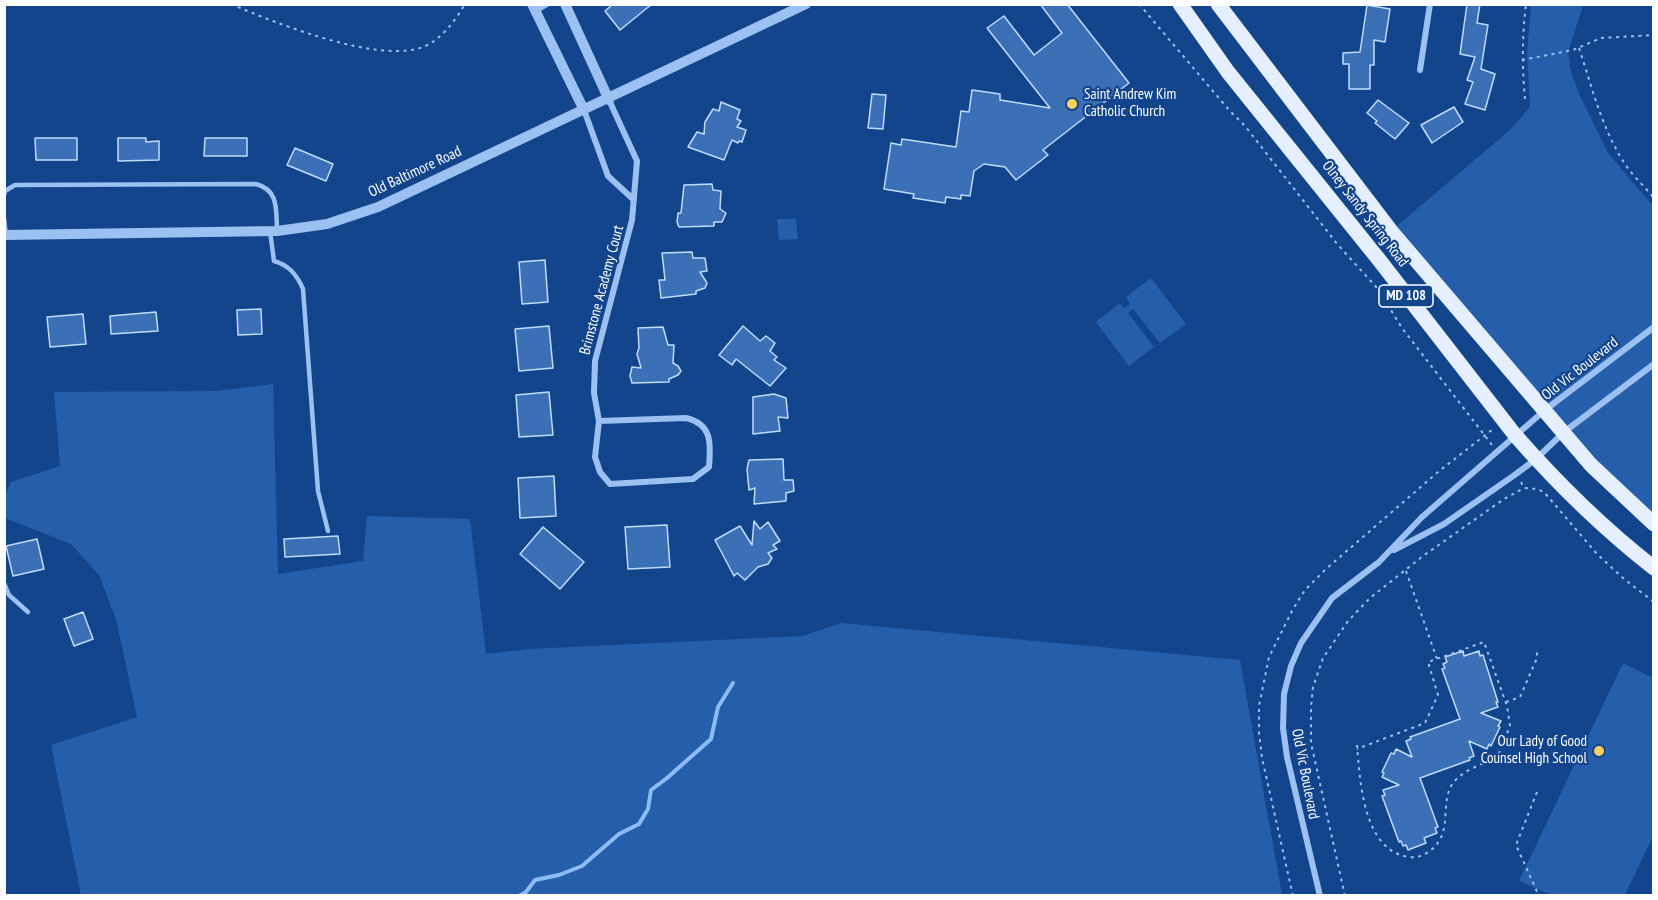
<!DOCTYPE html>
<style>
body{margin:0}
#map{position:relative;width:1658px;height:900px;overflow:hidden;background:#13458d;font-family:"PT Sans Narrow",sans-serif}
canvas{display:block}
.frame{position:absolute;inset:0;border:6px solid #fff;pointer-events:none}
</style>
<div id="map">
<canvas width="1658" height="900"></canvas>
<div class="frame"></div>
</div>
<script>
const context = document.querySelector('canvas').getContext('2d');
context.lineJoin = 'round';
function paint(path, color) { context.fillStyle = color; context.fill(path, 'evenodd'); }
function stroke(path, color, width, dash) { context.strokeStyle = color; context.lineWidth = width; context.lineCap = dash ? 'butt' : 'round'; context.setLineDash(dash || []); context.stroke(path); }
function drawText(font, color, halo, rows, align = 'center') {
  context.font = font + ' "PT Sans Narrow",sans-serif'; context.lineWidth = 4.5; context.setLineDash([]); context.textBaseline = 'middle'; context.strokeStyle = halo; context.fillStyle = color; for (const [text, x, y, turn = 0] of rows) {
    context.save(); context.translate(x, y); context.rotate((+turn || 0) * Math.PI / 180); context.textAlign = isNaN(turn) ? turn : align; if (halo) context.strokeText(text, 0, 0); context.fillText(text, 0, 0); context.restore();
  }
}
const green = new Path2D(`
 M1531,5H1583L1568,52L1571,72L1580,96L1608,153L1653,206V524L1391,231L1510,130L1530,107L1527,53Z
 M777,219H796L798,239L779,240Z
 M1151,278L1186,324L1160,343L1133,309L1128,313L1154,347L1129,366L1096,322L1120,303L1124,308L1130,304L1126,297Z
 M273,384L278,574L363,561L367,516L470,519L486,654L529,649L803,636L841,623L1240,660L1282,895H81L51,745L137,717L116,619L99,575L71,544L5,518V494L11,482L60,466L54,392L217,391Z
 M1623,663L1653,678V836L1625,895H1552L1519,881Z`);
const stream = new Path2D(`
 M519,896L526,892L535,880L559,875L582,866L619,834L639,824L648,809L651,790L667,778L711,739L718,707L733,683`);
const building = new Path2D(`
 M613,4H652L620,30L605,11Z
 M1040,4H1067L1129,83L1043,150L1048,155L1016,180L1005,167L984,164L974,171L970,196L961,195V199L946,197L945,203L913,198L914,194L884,189L891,143L901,145L902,139L956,147L961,111L969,112L972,90L1000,94V100L1050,108L987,28L1004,16L1034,55L1062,33Z
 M1467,4H1480L1477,23L1488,25L1481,69L1495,74L1485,110L1465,104L1473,82L1467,80L1475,57L1460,54Z
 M1367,5L1390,9L1385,42L1374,40V65H1370V89H1349V64H1343V53L1360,52Z
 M872,94L886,95L883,129L868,128Z
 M1378,100L1409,123L1395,139L1375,123L1377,121L1367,113Z
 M721,102L740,110L737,119L741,121L737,127L746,130L742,142L739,141L738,143L732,140L724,160L688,147L697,132L704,134L705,122L713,109L719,111Z
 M1454,107L1463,122L1432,143L1421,125Z
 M35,138H77V160H36Z
 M118,138H146V142L159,141V160L118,161Z
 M205,138H247V156H204Z
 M295,148L333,164L326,181L287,165Z
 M712,184L713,190L721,191L720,209L726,213L722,222H714V226L679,227L677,222L678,213H681L684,185Z
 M692,252L693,258H705L707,271L700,272L707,283L705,288L696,291V294L661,298L659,280H665L662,253Z
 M545,260L548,302L522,304L519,262Z
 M261,309L262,334L238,335L237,310Z
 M156,312L158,331L111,334L110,316Z
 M83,314L86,344L50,347L47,317Z
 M549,326L553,368L519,371L515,329Z
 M743,326L760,341L766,336L775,343L770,351L777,357L774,360L786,368L770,386L736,359L732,365L719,355Z
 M663,327L668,345H674L673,363L678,366L681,371L678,375L669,379V382L632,383L630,376L632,367L641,368L637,354L639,348L638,328Z
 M549,392L553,435L519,437L516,395Z
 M774,394L786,398L788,418L778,417L780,431L753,434V397Z
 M783,459L784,480H793L794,491L786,493V501L754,504L755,488L749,490L747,469L749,460Z
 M554,476L556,516L520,518L518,478Z
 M754,521L760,529L768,522L780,541L773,545L777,549L768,553L772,558L768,564L758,567L745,580L737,573L734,576L715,540L740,526L752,545Z
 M667,525L670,567L628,569L625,527Z
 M543,527L584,562L560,589L520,554Z
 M338,536L340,554L285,557L284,539Z
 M37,539L44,569L13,576L6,546Z
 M83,612L93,639L74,646L64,619Z
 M1463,651L1464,656L1479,651L1480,656L1483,655L1498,702H1496L1498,707L1481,713L1501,721L1498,726L1500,727L1491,746L1489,744L1487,749L1469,741L1474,756L1469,758L1470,760L1420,778L1438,827L1435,828L1437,833L1424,838L1426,843L1408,850L1406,845L1403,846L1401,841L1399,842L1382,796L1385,795L1383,790L1399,785L1382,777L1384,773L1382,772L1391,753L1394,754L1396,749L1412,757L1406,741L1411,739L1410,737L1460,719L1442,669L1445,668L1443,664L1447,662L1445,657Z`);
const path = new Path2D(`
 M231,4C275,23 378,64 423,47C441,40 455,21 465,4
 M1139,4L1229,110L1245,126L1338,245L1378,289L1402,328L1492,445
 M1579,48C1592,87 1601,126 1623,161C1631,174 1644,186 1654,198
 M1522,60L1573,50L1601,38L1654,35
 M1525,99C1522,67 1522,37 1526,4
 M1521,482L1524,488L1537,489L1544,492L1597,554L1624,579L1654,602
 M1406,571L1437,659
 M1506,702L1520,697L1537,658V652
 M1357,745C1360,781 1363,851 1409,857C1420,859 1433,851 1439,841C1450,824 1441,800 1453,783C1463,770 1482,764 1497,758L1510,726L1507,706L1484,642L1428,662L1438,695L1425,723L1357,749
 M1537,792L1516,845L1539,896
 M1293,896L1262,758L1259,733V706L1269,657L1293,609L1305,590L1326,569L1438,472L1493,429
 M1345,896L1311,743V707L1313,687L1323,658L1348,621L1370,598L1423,556L1504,499L1524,488`);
const service = new Path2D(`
 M4,195L5,191L15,185L256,184C279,190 276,210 277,230
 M4,218L6,235
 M270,231L274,261C289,265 297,275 303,289L318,491L328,531
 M4,583L9,595L28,612`);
const minor = new Path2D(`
 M535,11L547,4
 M1420,70L1430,4
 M584,110L608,176L634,200
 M599,421L686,418C712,424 711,443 709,467L693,479L610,484L600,472L595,457L599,421L594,393L595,361L632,220L637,161L609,100
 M1394,550L1444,524L1516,474L1536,459L1564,432L1654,364
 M1320,896L1287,757L1283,728L1284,694L1291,666L1301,643L1332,598L1379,562L1422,517L1545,410L1654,327`);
const tertiary = new Path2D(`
 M532,4L584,110
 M565,4L609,100
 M4,235L277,231L327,224L378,207L806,4`);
const primary = new Path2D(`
 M1180,4L1228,72L1380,261L1515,435C1557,483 1604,529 1654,568
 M1218,4L1391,231L1591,465L1654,524`);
const markers = [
 [1072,104,6,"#ffd35b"],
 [1599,751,6,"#ffd35b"]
];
const shields = [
 [1406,296,54]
];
const shieldNames = [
 ["MD 108",1406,296]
];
const poiNames = [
 ["Saint Andrew Kim",1084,95],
 ["Catholic Church",1084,112],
 ["Our Lady of Good",1587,742,"right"],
 ["Counsel High School",1587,759,"right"]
];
const streetNames = [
 ["Old Baltimore Road",415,172,-25],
 ["Olney Sandy Spring Road",1365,214,52],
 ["Brimstone Academy Court",602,290,-75],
 ["Old Vic Boulevard",1580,369,-38],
 ["Old Vic Boulevard",1305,774,79]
];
paint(green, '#255fac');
stroke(stream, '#8dbbf4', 4);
paint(building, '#3b70b6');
stroke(building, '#c2dbfc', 1.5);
stroke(path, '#9cc0f1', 2, [3, 4.5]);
stroke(service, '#9cc0f1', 4.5);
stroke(minor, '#9cc0f1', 6);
stroke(tertiary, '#9cc0f1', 10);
stroke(primary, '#e5efff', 15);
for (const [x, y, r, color] of markers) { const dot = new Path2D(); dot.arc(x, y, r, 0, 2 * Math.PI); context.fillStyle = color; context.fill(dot); stroke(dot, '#13458d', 2); }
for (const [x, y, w] of shields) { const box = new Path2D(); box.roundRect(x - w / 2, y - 11, w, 22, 4.5); context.fillStyle = '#13458d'; context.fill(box); stroke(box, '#fff', 1.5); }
drawText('bold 14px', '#fff', null, shieldNames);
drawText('15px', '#fff', '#13458d', poiNames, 'left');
drawText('15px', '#fff', '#13458d', streetNames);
</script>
